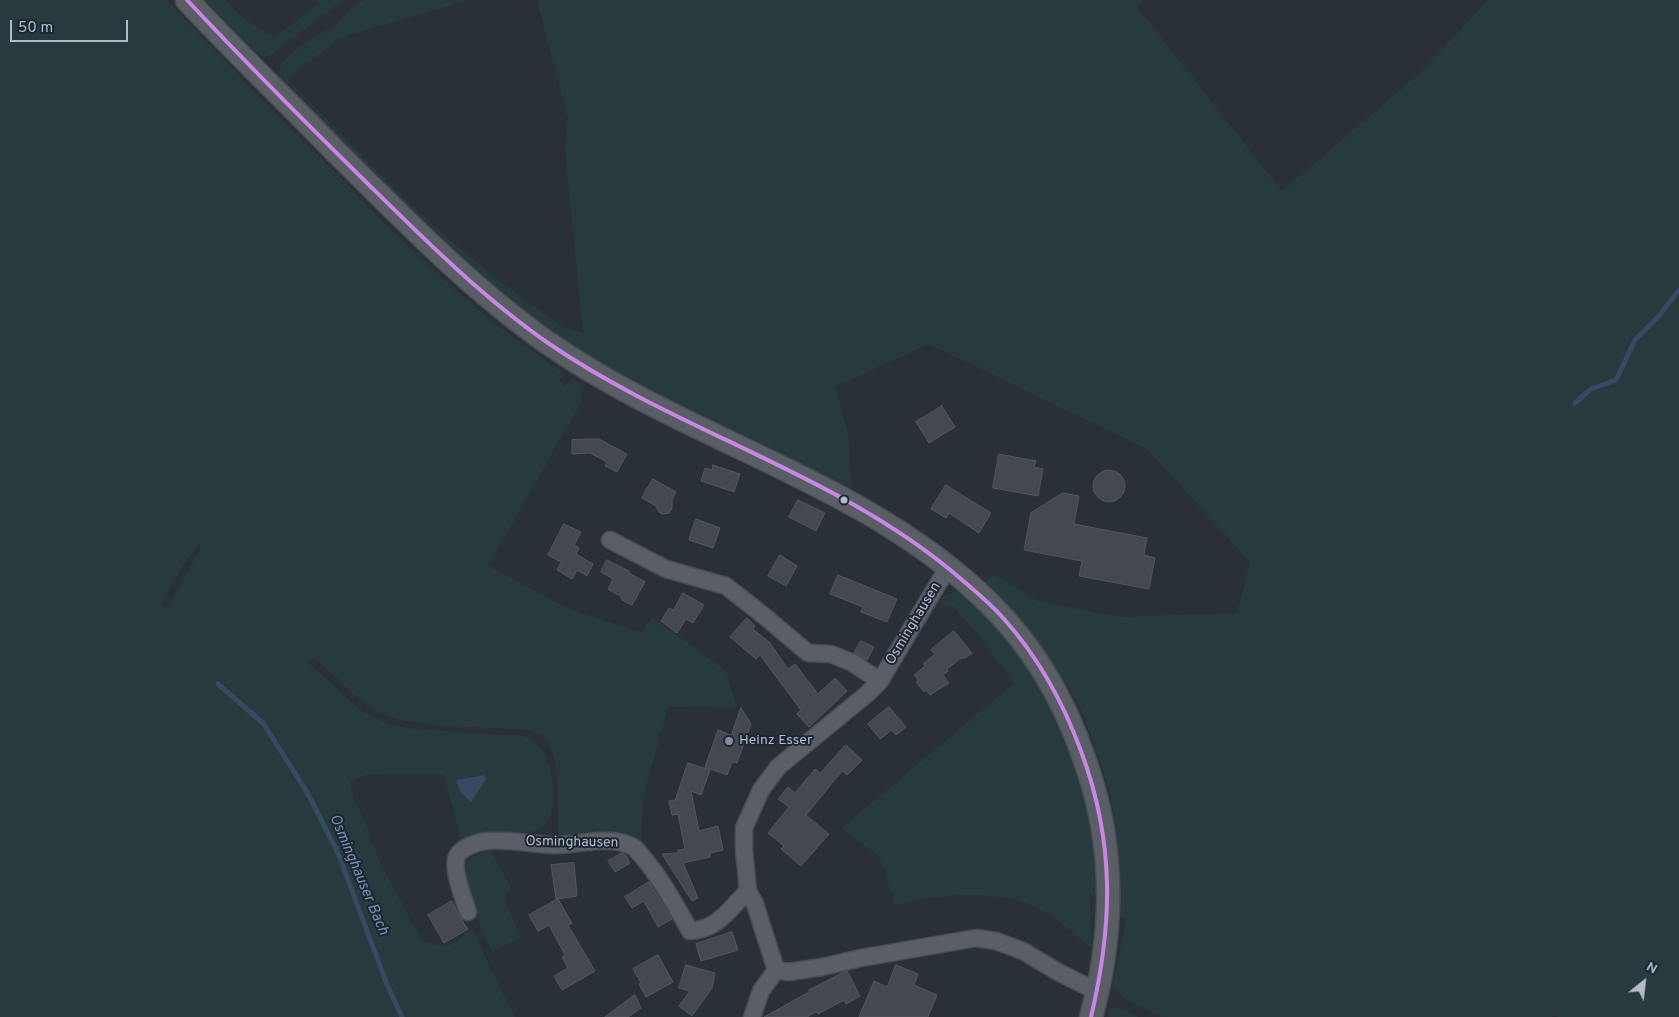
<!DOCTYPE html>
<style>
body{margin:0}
#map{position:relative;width:1679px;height:1017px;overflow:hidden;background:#2a3038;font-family:Overpass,sans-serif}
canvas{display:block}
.north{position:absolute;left:1619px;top:957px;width:50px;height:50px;-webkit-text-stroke:4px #1d2633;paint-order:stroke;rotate:29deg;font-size:14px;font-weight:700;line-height:20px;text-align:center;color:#b4bcc9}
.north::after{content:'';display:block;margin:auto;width:18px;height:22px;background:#b4bcc9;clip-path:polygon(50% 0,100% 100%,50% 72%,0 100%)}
.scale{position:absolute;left:10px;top:20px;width:118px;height:22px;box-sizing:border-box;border:2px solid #b4bcc9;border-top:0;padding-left:6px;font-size:15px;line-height:18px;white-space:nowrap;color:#b4bcc9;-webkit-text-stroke:4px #1d2633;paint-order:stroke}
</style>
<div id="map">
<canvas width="1679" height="1017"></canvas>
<div class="north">N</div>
<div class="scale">50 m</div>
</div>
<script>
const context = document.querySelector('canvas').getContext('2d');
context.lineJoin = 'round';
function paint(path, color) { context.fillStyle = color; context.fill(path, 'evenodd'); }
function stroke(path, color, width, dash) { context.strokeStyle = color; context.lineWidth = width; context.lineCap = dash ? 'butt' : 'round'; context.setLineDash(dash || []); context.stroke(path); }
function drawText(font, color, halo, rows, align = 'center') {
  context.font = font + ' Overpass,sans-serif'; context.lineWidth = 4; context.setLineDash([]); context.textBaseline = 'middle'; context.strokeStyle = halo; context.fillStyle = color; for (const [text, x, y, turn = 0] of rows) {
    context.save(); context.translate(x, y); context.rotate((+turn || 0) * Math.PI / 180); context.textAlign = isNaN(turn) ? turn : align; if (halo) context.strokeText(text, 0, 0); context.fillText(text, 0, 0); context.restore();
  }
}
const green = new Path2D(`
 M0,0H167L256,93L397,235L445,281L498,326L563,373L559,381L565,386L572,378L583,385L580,391L582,401L488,566L569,609L642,633L652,617L726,671L737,708L668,707L643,797L641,847L560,837L558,832C557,806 563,757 543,737C538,732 529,730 522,729C485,727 406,729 376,711C354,697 335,676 315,658L307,662L363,712L385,723L408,728L428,730L522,736C539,742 548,755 551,773C553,791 558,824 535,831C525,834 515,830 505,833C488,838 471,845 454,850L447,851L461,840L444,775L369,774L350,782L354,801L362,813L380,863L420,937L425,942L447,947L473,929L500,988L515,1017H0ZM200,544V552L192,563L166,610L161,604L184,564Z
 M200,0H226C240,17 255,27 275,37L318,4L317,0H344L269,56H261L250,52Z
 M366,0H469L342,37L287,79L390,184L440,232L502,283L564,328L583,333L565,147L568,119L537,0H1146L1137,7L1282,191L1420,73L1488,0H1679V1017H1558L1553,1015L1552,1017H1161L1124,998L1112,987L1126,920L1117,913L1115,849L1111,795L1100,760L1082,710L1059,673L1025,627L982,583L995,575L1038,601L1120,617L1237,613L1250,562L1147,449L929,344L835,387L848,432L852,495L711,425L570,348L459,260L283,86C281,80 278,73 280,67C282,59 305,43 312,38C319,33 327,31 335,25C345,16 353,4 366,0Z
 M960,592L976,601L1029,665L1081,767L1097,861L1099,900L1089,893L1093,948C1076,938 1064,923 1047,913C1005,887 941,894 895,905L880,857L842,828L1014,683L979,636L953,606H946L940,601C945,594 951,593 960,592Z
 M489,849L511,886L505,903L521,937L492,952L471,908L460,863Z
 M1110,1008H1120L1139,1017H1108Z`);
const water = new Path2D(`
 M484,775L487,778L471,802L460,792L456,780Z`);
const stream = new Path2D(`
 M1575,403L1591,389L1616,380L1635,340L1659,316L1679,290
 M218,684L263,723L307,792L338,853L386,982L402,1017`);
const building = new Path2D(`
 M942,406L955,427L929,443L916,422Z
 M599,439L627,454L617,472L605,466L607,462L590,453L572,454V440Z
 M999,454L1036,461L1034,467L1043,469L1038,496L993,488Z
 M713,465L740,474L734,492L701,481L705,468L712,470Z
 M1093 486a16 16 0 1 1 32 0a16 16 0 1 1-32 0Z
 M653,479L676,492L672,500V509L669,513L662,514L659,512L656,506L642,498Z
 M946,485L991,513L979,533L949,513L946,518L931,509Z
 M1063,493L1079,496L1074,524L1147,538L1144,555L1155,558L1149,589L1079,576L1082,561L1024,550L1031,513Z
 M798,500L825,513L816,531L789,517Z
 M696,519L720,528L713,548L689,540Z
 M564,524L581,532L574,545L579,548L576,554L593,564L587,576L577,570L572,579L557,570L561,562L548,555Z
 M780,555L797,566L786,586L768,576Z
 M607,560L629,571V573L645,582L632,605L622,600L620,596L608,589L613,579L601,572Z
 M838,575L897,599L887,622L861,612L863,607L830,594Z
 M683,593L704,605L693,623L686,619L677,633L661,621L669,608L673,610Z
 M747,618L755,626L753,629L769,642L788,669L795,664L818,694L835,678L847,691L809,727L797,714L801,710L760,655L756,659L730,637Z
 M954,631L972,653L965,658H961L947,669L948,671L943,675L949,683L930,695L926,690L924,692L916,682L918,680L914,675L925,666L923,664L935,654L931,650Z
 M861,641L874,647L867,660L854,653Z
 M889,707L906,727L896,735L892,730L880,739L868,724Z
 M741,708L751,724L737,763L732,762L727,775L705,767L718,730L731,735Z
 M846,745L862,760L847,775L842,771L806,815L829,834L801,866L781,849L784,846L768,833L789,807L778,799L788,787L795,793L815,769L820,773Z
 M688,763L710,770L701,795L691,791L699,831L718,826L723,850L710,853V857L683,863L698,898L692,901L662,854L678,853V850L685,849L678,814L672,815L669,801L675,800Z
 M622,853L626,855L630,863L615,872L608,861Z
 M574,863L577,896L556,899L551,865Z
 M649,882L672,919L658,927L644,901L632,908L625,897Z
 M558,899L572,923L568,925L595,971L562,990L554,976L568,968L562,957L565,955L549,925L538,931L529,915Z
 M452,901L459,916L468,929L444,943L428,915Z
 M732,932L738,950L701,961L696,944Z
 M658,955L673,982L646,997L639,984L641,983L633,969Z
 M686,965L715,973L712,988L692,1016L679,1006L690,991L679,988Z
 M896,965L918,974L914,985L937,995L928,1017H859L874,981L887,987Z
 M847,971L860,996L846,1004L844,1000L818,1014L816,1012L807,1017H764L809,992V990L842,973Z
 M635,995L641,1008L628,1017H605Z`);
const minor = new Path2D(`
 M610,540L666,569L726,586L763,615L808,653L831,654L853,663L880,681
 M949,568L939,582L880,681L867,694L778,767L761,790L744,828V850L748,891L755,904L776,970L789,972L822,967L861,958L976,938L996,941L1023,951L1058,972L1098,992
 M468,912C464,899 451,868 457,856C462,847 477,842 487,841C508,839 531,844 552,845C579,846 611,833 635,848C660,876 672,899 690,931C719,929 729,909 748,891
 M752,1017L761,991L776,970`);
const secondary = new Path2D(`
 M187,0C235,52 287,101 336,152C404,219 470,288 548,343C688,441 865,481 989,603C1033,646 1064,700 1084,758C1115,843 1115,930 1091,1017`);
const bus1 = new Path2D(`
 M187,0C245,62 306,123 367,183C424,239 482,297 548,343C679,433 840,474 961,579C976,592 991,604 1004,619C1038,657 1063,702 1081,751C1115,842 1113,924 1091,1017`);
const markers = [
 [844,500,4.5,"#b4bcc9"],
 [729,741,5,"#848b96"]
];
const streetNames = [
 ["Osminghausen",914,624,-59],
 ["Osminghausen",572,843,1]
];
const poiNames = [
 ["Heinz Esser",739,741]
];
const waterNames = [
 ["Osminghauser Bach",358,875,67]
];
paint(green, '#273a3e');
paint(water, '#384963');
stroke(stream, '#384963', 5);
paint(building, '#444950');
stroke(building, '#52575f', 1);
stroke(minor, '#484c53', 19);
stroke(secondary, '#484c53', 25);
stroke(minor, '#5a5e66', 16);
stroke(secondary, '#595d64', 22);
stroke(bus1, '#c787e3', 4);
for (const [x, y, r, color] of markers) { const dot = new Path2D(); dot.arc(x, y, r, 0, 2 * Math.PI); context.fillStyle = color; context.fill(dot); stroke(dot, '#1d2633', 2); }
drawText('14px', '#b4bcc9', '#1d2633', streetNames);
drawText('14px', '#b4bcc9', '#1d2633', poiNames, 'left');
drawText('italic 15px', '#7c92b1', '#1d2633', waterNames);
</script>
